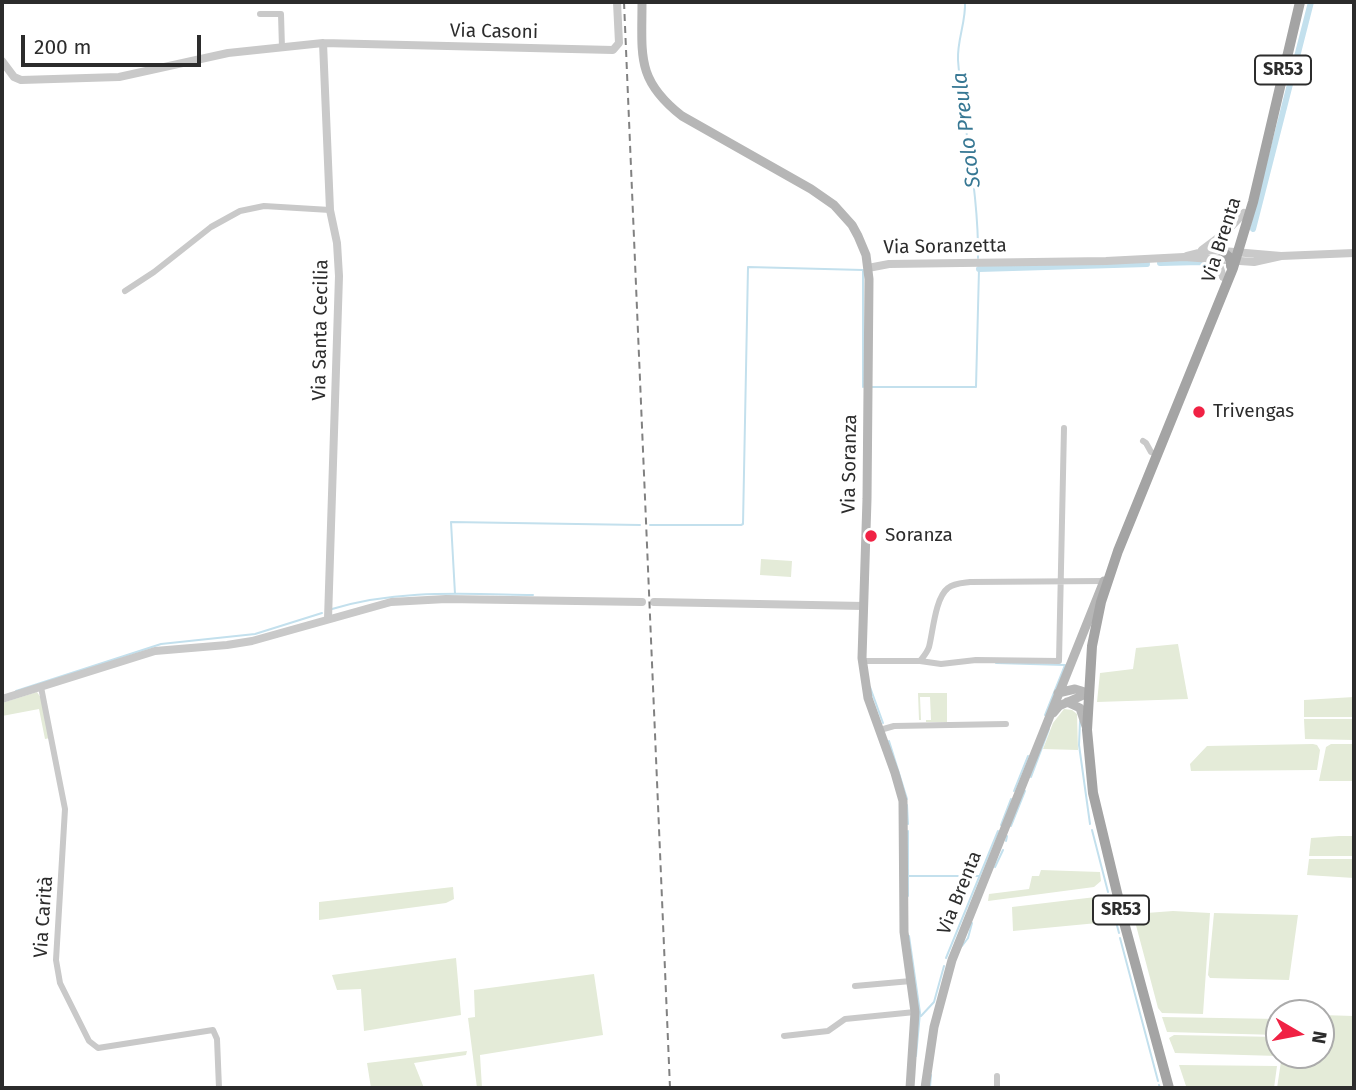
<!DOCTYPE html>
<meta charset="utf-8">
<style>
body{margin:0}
#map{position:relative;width:1356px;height:1090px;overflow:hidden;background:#fff;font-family:"Fira Sans",sans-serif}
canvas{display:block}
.frame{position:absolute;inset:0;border:4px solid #2c2c2c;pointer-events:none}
.north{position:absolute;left:1265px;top:999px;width:70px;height:70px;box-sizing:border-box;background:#fff;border:2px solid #ababab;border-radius:50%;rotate:100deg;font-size:19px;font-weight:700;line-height:28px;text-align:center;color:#2c2c2c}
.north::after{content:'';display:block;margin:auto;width:24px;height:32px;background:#f02244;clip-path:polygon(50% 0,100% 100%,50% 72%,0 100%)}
.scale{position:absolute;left:21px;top:35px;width:180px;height:32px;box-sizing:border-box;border:4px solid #2c2c2c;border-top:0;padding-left:9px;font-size:21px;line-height:24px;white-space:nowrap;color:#2c2c2c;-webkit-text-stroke:5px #fff;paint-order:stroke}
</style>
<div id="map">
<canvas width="1356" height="1090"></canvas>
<div class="frame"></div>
<div class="north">N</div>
<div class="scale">200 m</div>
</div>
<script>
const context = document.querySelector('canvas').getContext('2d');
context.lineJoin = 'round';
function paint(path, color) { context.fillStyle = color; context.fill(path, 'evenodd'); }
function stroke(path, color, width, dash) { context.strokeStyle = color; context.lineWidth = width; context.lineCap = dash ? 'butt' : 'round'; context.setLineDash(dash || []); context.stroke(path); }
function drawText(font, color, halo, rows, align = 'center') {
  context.font = font + ' "Fira Sans",sans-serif'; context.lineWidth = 7; context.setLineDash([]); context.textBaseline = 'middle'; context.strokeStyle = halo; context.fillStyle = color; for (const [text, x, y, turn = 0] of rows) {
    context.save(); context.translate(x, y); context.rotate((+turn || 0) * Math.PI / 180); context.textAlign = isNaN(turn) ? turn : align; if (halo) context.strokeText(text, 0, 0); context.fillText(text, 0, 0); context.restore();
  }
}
const green = new Path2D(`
 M761,559L792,561L791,577L760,575Z
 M1178,644L1188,699L1097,702L1100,673L1133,669L1136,648Z
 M37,692L41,698L50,738L45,739L39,709L2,716V703Z
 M918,693H947V722H926V720H931L930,697H920L921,720H919Z
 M1354,697V717H1304V700Z
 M1064,709L1072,710L1077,714L1078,750L1043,749L1053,723Z
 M1304,719H1354V740L1305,739Z
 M1313,744L1317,745L1320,750L1317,770L1191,771L1190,764L1207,746Z
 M1331,744H1354V781H1319L1326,747Z
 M1339,836H1354V856H1309L1311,838Z
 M1309,859H1354V878L1307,875Z
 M1041,870L1100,872L1101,881L1094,887L988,901L989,894L1029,889L1032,876H1039Z
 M453,887L454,899L446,903L319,920V902Z
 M1104,896L1108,922L1013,931L1012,907Z
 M1173,911L1210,913L1203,1014L1162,1013L1158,1008L1133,914Z
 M1214,913L1298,915L1289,980L1210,978L1208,975Z
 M456,958L461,1015L364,1031L361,989L337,990L332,975Z
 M594,974L603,1035L480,1055L482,1088H477L468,1018L475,1017L474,990Z
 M1321,1015L1354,1016V1088H1277L1282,1055H1321Z
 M1162,1017L1279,1019V1035L1167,1032Z
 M1174,1035L1279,1037V1054L1278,1056L1175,1053L1169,1038Z
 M467,1051L466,1055L414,1063L424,1088H371L367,1063Z
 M1179,1065L1277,1066L1274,1088L1186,1086Z`);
const stream = new Path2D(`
 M965,2C966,22 957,40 958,60C963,126 979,192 978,258
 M872,387H976L979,269
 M650,525H741L743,524L748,267L863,270V387
 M455,594L451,522L640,525
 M332,609C398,589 464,594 533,595
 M996,663L1065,665L1045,715
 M870,687L883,723
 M16,691L161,644L255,634L322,613
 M1080,721L1079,745L1090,824
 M889,741L907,799
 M1031,777L1049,729
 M1014,791L1028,756
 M907,805L908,824
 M1001,825L1011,799
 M1011,826L1025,791
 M1092,830L1108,892
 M908,831V896
 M1006,841L1007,836
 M995,867L1003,850
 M909,876H979
 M1110,899L1119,933
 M909,936L920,1013L916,1056
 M1120,938L1158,1081
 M962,946L968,938L972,923
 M946,958L998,831
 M921,1016L934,1002L944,966
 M1159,1085L1160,1088
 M930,1087L931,1075`);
const canal = new Path2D(`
 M1253,229L1311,2
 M1160,263L1201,262L1215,272
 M979,269L1147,264`);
const minor = new Path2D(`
 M260,14H281L282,48
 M125,291L154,272L211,227L240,211L264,206L330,210
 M1143,441L1146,443L1151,452L1156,454
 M862,661H920C923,657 927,653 929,647C933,632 935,598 948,588C954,583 963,583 970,582L1104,581
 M920,661L941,664L976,660L1059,661L1064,428
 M41,687L65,809L56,960L60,983L89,1041L98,1048L213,1030L217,1039L219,1088
 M880,730L894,726L1006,724
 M855,986L911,981
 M784,1036L828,1031L845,1019L915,1012
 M997,1076V1088`);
const tertiary = new Path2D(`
 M323,43L330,210L337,243L339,276L328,619
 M2,61L14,77L21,80L119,77L228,53L323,43L613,50L619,43L617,2
 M1202,250L1226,232L1244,213
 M1187,256L1211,250L1281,256L1354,253
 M1211,260L1220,268L1223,277
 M868,268L889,264L1106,261L1184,257L1254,262L1281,256
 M654,602L864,606
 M2,699L155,651L227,645L252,641L391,602L446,599L642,602`);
const secondary = new Path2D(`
 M642,2C642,56 636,80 682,116L811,189L834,205L852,225L858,236L866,255L869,279L867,499L862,658L868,698L895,773L903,801L904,932L915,1012L910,1088
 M1058,693L1075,689L1088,693
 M1067,702L1080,708L1086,726
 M1053,713L1059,706L1088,693
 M925,1088L934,1027L952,960L1104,581`);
const primary = new Path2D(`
 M1223,252L1231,259V266
 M1169,1088L1125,926L1093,793L1087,730L1092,646L1101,602L1118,551L1233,268L1253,202L1300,2`);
const rail = new Path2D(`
 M624,2L670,1088`);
const markers = [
 [1199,412,7,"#f02244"],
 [871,536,7,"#f02244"]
];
const shields = [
 [1283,70,56],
 [1121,910,56]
];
const shieldNames = [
 ["SR53",1283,70],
 ["SR53",1121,910]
];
const streetNames = [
 ["Via Casoni",494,32,1],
 ["Via Brenta",1222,240,-72],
 ["Via Soranzetta",945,247,-1],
 ["Via Santa Cecilia",321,330,-89],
 ["Via Soranza",850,464,-89],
 ["Via Brenta",960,893,-68],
 ["Via Carità",44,917,-86]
];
const poiNames = [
 ["Trivengas",1213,412],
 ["Soranza",885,536]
];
const waterNames = [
 ["Scolo Preula",967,130,-97]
];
paint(green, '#e4ebd8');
stroke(stream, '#c3e0ed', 2);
stroke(canal, '#c3e0ed', 6);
stroke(minor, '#c9c9c9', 6);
stroke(tertiary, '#c9c9c9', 8);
stroke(secondary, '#b6b6b6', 9);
stroke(primary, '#a4a4a4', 10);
stroke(rail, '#818181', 2, [7, 5]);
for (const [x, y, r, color] of markers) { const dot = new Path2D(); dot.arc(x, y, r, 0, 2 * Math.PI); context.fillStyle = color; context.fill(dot); stroke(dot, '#fff', 2.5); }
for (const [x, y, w] of shields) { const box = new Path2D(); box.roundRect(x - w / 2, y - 14.5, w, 29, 5); context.fillStyle = '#fff'; context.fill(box); stroke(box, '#2c2c2c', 2); }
drawText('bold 18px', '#2c2c2c', null, shieldNames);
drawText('19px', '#2c2c2c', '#fff', streetNames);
drawText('19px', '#2c2c2c', '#fff', poiNames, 'left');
drawText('italic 21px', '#367793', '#fff', waterNames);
</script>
